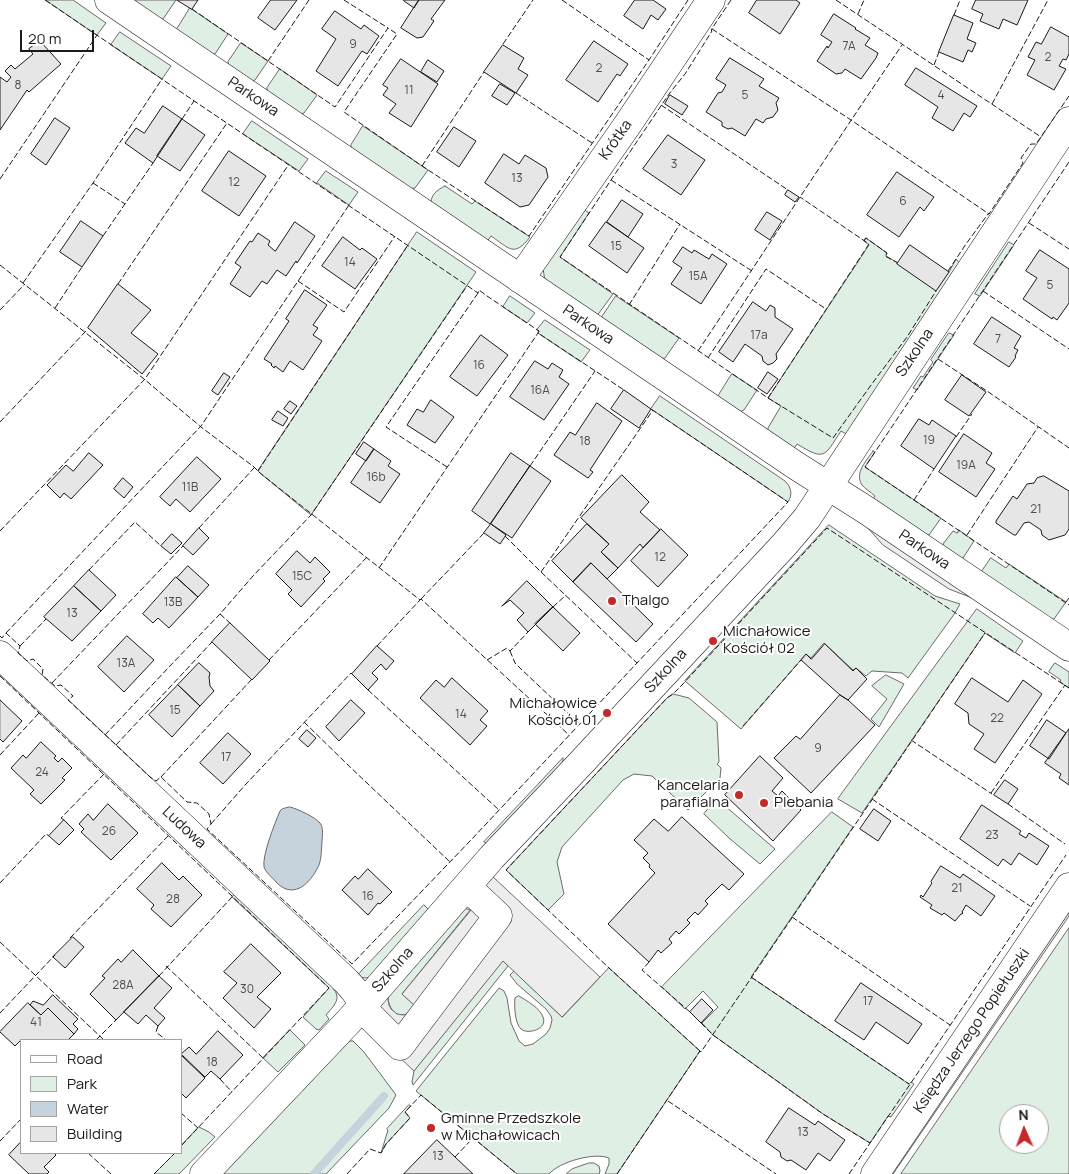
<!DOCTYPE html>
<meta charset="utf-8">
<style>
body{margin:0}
#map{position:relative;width:1069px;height:1174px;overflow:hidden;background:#fff;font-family:Manrope,sans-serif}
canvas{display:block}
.legend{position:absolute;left:20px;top:1039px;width:162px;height:115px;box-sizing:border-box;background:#fff;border:1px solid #a3a3a3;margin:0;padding:6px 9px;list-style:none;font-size:15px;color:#1a1a1a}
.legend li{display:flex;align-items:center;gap:10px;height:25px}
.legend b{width:25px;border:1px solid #a3a3a3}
.north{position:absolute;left:999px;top:1104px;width:50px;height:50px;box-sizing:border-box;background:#fff;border:1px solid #a3a3a3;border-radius:50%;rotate:358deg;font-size:14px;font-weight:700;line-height:20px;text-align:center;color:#1a1a1a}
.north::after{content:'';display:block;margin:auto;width:18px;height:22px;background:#c62828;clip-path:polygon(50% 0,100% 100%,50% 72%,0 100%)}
.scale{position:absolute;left:20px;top:30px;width:74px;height:22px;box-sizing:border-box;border:2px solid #1a1a1a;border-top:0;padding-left:6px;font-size:15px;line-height:18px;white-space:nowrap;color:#1a1a1a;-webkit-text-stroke:4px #fff;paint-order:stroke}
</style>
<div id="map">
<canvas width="1069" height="1174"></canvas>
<ul class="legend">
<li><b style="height:6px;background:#fff"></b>Road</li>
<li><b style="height:14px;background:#e0efe3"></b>Park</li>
<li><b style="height:14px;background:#c6d2dc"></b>Water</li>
<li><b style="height:14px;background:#e6e6e6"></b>Building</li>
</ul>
<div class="north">N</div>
<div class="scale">20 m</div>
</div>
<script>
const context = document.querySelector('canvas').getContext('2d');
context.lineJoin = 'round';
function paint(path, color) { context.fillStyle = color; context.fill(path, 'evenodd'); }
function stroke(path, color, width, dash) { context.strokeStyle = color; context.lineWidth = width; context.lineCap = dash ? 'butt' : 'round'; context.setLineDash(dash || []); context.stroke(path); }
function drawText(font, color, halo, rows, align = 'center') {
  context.font = font + ' Manrope,sans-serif'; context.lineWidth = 4; context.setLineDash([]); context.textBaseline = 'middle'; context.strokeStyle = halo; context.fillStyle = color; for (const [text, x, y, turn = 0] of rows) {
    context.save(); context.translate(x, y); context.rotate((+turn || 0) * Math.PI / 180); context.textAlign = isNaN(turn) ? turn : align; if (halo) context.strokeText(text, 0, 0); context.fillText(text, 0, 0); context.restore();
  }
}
const green = new Path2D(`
 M46,0H73L106,23L97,35Z
 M127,0H176L163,19L156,20Z
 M190,8L228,34L215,54L209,55L178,35L177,29Z
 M120,32L171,66L162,79L111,45Z
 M241,43L268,61L255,80L248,82L229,69L228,62Z
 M280,69L317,95L304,113L298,115L268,96L267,88Z
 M252,121L308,159L299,171L243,134Z
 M363,126L428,170L415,188L408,189L351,151V145Z
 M326,171L358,192L349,205L317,183Z
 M445,186L472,204L475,201L530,237C514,258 509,248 491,236L486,243L431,205C430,195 437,190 445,186Z
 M582,208L589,213L560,257L613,294L596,317L545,280L544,275L543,268Z
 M417,232L476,272L311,515L260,473L258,471Z
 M866,238L887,253L886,256L898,263L949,272L956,259L961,265L848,435L841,431C824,457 825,461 797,444L793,450L767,433L768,428L781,406L768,398L869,245L864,241Z
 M1009,242L1014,245L980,296L975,294Z
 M510,296L535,313L527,323L503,307Z
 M616,296L679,338L665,358L658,359L600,320Z
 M545,320L590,350L581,362L538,333L539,331L537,330Z
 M949,333L954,335L917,390L913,388L921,376L923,377L933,362L931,360Z
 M732,374L757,390L744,410L737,413L717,398Z
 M660,396L785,481C791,487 793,494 788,502L651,409Z
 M873,451L875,452L865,467L941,518L929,535L922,536L873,499L875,496C871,492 865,489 862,485C854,473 867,460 873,451Z
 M829,525L935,596L960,604L955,613L908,678L902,673L872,671L866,676L856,668L853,670L824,643L811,658L806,654L741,729L685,681Z
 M959,530L974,541L963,558L956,559L945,551L943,544L953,531L957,533Z
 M991,558L1006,568L1009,564L1066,602L1054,619H1046L983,577L982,571Z
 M977,609L1023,641L1015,653L985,633L862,813L838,799Z
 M1055,663L1069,672V688L1060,682L1061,680L1049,672Z
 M886,675L904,684L879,727L871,719L887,699L872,686Z
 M673,694L689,698L717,722L719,762L717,764L721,768L720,778L688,810L652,776L634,774L623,780L562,847L557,862L564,894L548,910L506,870L667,698Z
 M563,758V765L491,843H486L484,842Z
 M717,799L775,849L760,864L729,838L704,814Z
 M832,812L853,827L751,977L909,1084L911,1082L914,1084L891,1117L888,1116L870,1143L823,1114L713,1035L702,1023L718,1007L703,991L685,1009L662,987Z
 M238,892L333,979C331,992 335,987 337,996C338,1003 330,1010 326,1015L329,1019L319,1030L316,1029L303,1017L329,988L232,897Z
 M424,905L428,909L429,913L375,974L367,978L356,977Z
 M1069,906V916L893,1174H886Z
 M463,908L471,909L402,994L417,1007C414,1010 411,1013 407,1014C393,1019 387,1004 388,993Z
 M1069,928V1174H901ZM1009,1114H1039V1144H1009Z
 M503,961L508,966L413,1085L412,1082L414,1071Z
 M609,968L700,1051L617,1174H605L609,1164V1158C594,1152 559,1162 549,1174H517L416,1091L499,988L504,991L507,998L511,1023L519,1041L525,1046L533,1044L546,1034L550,1028L552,1020L551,1016L546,1009L517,984L510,975L514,971L562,1017Z
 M519,996C527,1001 540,1008 543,1017C548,1029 528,1035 521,1029C515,1024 514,1006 515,998Z
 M290,1030L305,1045L278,1072L263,1058Z
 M347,1041H353L364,1052L396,1095L389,1108L326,1174H219Z
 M409,1105L411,1106L405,1112L410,1118L386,1144L381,1153L388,1130L387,1129Z
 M199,1127L209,1132L215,1137L179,1174H154L175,1153H181V1146Z
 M589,1163H594L599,1166L600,1171L599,1174H566L572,1169Z`);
const parking = new Path2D(`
 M860,519L980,601L949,589L883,545Z
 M491,875L600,977L562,1017L503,961L414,1071L363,1023L388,993V1000L389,1005L391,1009L397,1014L403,1015L409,1014L416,1007L402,994L471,910L463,908Z`);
const water = new Path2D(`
 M290,807C298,809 315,817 320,823C324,828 322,837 322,842C321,851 322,861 317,869C308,886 292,899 276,882C272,877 266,873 264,867C262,855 275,823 280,811L282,809Z`);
const stream = new Path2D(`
 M314,1174L384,1096`);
const building = new Path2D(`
 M177,0H198L192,9Z
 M271,0H297L275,30L258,18Z
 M404,0H419L414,8L404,1Z
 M419,0H445L431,19L434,21L423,37L417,38L401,28Z
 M635,0H653L666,9L658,20L651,15L643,29L624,16Z
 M757,0H796L800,3L780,34L749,13Z
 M976,0H1028L1017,25L1003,19L999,29L980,21L983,14L972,9Z
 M335,11L361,29L364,25L379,36L367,54L362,51L338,86L316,71L336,39L322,29Z
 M834,14L856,28L855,29L870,38L865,45L878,53L876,58L861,79L845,69L842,73L836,74L817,61L827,46L828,48L832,42L821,35Z
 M954,15L973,23L967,39L976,43L972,52L968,50L963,62L939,52Z
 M1051,27L1069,37V54L1066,60L1063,59L1059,66L1066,69L1054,90L1027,75L1035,60L1028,57L1036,42L1041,44Z
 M40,41L61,64L29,92L27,90L0,130V77L7,82L11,77L5,71L11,65L15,69L33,54L29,49Z
 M594,41L628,64L620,76L617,74L598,102L566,80Z
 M503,45L524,58L518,69L528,75L516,93L484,72Z
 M730,58L764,79L759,86L779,98L776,103L778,110L773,117L766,119L763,123L756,119L745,136L732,128L728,129L722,126V122L706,112L718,93L722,92L726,85L716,79Z
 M401,59L438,84L411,127L389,113L396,104L383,95L388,88L383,85Z
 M428,60L444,71L437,82L421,72Z
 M916,68L977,106L970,117L964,113L953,131L932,118L938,107L905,85Z
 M500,84L515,93L507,105L492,96Z
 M670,95L688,106L682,115L665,104Z
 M163,106L182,119L153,163L125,143L136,128L144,133Z
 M55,118L70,128L46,165L31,154Z
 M182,119L205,135L180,171L157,156Z
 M454,127L476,141L459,167L437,152Z
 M668,135L705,160L681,195L643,169Z
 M229,151L266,176L239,216L202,191Z
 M504,154L519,164L525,155L546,168L548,177L529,205L520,207L485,183Z
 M897,172L934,197L924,211L920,207L899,237L867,215Z
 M788,190L799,197L795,202L785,195Z
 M622,200L643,214L628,237L607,222Z
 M767,212L782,221L770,240L755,230Z
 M81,221L103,236L82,267L60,252Z
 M295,222L315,236L297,263L296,261L286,276L277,270L267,284L262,281L250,297L230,284L241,267L235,263L250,241L252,242L258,233L270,241L268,245L275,251Z
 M606,222L644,248L627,273L589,246Z
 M343,237L360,250L362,248L377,259L355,289L322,266Z
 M910,245L949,272L936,291L897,264Z
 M683,247L692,253L694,250L709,259L712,254L727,264L701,304L671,284L682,268L673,262Z
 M1040,250L1069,269V303L1057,320L1053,317L1052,319L1023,299L1037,278L1026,271Z
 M118,284L151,310L131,333L158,354L142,374L88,328Z
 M305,290L327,305L313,325L318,328L313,335L322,341L303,370L290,361L283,372L275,366L274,368L271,365L272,364L264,359L289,321L286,319Z
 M753,302L766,311L770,305L775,308V317L793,329L776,354L777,359L773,363L768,365L763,361L762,356L745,344L733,362L719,352Z
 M992,317L1021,336L1014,348L1018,350L1015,356L1016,357L1009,367L974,344Z
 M481,335L508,355L477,396L450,377Z
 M535,361L548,369L552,363L563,370L559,377L569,384L544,420L510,397Z
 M768,372L778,379L767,394L758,388Z
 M224,373L230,377L218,395L212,391Z
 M962,375L986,392L969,416L945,400Z
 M624,390L651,409L639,428L611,409Z
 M431,400L454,417L435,443L407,425L417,409L423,412Z
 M290,401L297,406L291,414L284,409Z
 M597,403L622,421L590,470L593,472L588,478L554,455L570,432L575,435Z
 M278,411L288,418L283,426L272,420Z
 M919,419L929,425L932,420L956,436L934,469L901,446Z
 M964,434L992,453L986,463L995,469L976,497L939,472Z
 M364,442L374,449L366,461L356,454Z
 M374,449L391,461L388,466L400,474L380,503L351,483Z
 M89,453L103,465L71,499L64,493L60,498L47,485L66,465L73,471Z
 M511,453L530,466L490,524L472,511Z
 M197,457L221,479L190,512L176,499L170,506L160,497Z
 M530,466L551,481L512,538L491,524Z
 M622,475L649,502L640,512L660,530L643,548L640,544L618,568L601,552L609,544L581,518Z
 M1044,476L1069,491V529L1065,535L1049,540L1042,535L1041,530L1029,522L1024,523L1016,535H1014L996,523V521L1013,496L1017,499L1027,484L1034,483L1037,478Z
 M123,478L133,487L124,498L114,489Z
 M491,524L506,535L500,544L484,533Z
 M587,524L609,544L601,552L618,568L607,579L591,563L573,582L552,561Z
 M199,528L209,538L193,555L183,546Z
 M661,529L688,555L658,587L631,561Z
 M172,534L182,543L171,554L161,546Z
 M297,551L310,563L315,557L330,572L323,579L325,581L301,607L288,594L292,590L276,574Z
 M591,563L653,624L636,642L573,582Z
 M188,566L209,585L198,597L177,578Z
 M89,570L116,595L101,611L74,586Z
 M176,577L198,597L169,628L158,618L153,623L143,614Z
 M527,581L553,607L528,632L517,620L524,613L510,600L502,606Z
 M74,586L101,611L72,641L44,617Z
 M553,607L580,633L563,651L535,624Z
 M230,623L270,661L252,680L212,642Z
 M127,636L154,660L124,692L98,667Z
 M825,644L853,671L856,668L867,679L848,700L840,695L801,660L806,654L811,659Z
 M377,646L394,661L386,670L381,664L372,673L378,679L368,690L352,674Z
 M199,663L210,673L209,677L210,686L214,691L200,706L178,685Z
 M452,678L488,711L480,720L487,726L470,745L420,698L436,680L444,687Z
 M972,678L1008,702L1023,680L1042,694L995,763L974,749L984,734L969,724L968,713L955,704Z
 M178,685L200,706L172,737L149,715Z
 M840,695L848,700L875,725L811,793L774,758L796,736L800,739Z
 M0,700L22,721L3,742L0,739Z
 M351,700L365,713L339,741L326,727Z
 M1047,720L1066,733L1049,759L1030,746Z
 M1069,729V785L1059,778L1061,774L1045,763Z
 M307,730L316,738L308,747L299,739Z
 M228,733L251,754L223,784L200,763Z
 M41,742L56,756L54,758L58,762L62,758L72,768L62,778L65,780L41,804L30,794L34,790L11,768L23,755L26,758Z
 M760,756L783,778L772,791L778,796L782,791L801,810L773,841L725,795Z
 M1005,780L1018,789L1008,804L994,795Z
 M108,804L138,833L111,860L81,832L84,829L79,824L88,814L93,820Z
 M982,805L1021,831L1019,834L1026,838L1029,833L1049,846L1037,865L1019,853L1011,865L1003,859L998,866L960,839Z
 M874,809L891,821L878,841L860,829Z
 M682,817L744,874L729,890L722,884L705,901L708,904L698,915L695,912L687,920L690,923L679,934L676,931L669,939L672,943L661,953L658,950L649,962L608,924L655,873L649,867L650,865L643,858L648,853L634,840L654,819L668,831Z
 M64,820L74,830L59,845L49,836Z
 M162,863L179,880L183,876L202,895L171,927L151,909L154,905L137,889Z
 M941,866L960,878L963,874L995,896L981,916L966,905L962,912L963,913L962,914H961L955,921L944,913L942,915L930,908L932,905L920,897L921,895L923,897L932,883L931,882Z
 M368,869L392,892L380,904L378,903L368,915L342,890L355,876L358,879Z
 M73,937L84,947L65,968L53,957Z
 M251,944L281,973L257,997L271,1009L254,1028L223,998L237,983L224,972Z
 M133,950L159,976L116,1020L90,994L105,978L102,976L118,959L121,962Z
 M159,976L172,988L154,1008L165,1018L158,1026L146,1015L138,1024L124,1012Z
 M861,983L922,1024L908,1044L876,1022L864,1040L835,1021Z
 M53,995L78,1019L73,1024L78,1029L74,1034L48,1008L41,1015L30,1005L33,1001L43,1005Z
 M702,999L713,1010L701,1023L690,1012Z
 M28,1003L41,1015L48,1008L74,1034L68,1040H21L15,1046L0,1032Z
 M218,1031L243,1055L220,1079L211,1071L205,1077L181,1054L189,1047L196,1054Z
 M181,1055L205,1078L186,1098L181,1093Z
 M789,1108L815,1125L818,1121L845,1140L830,1161L818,1153L806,1170L791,1160L787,1161L781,1157L780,1152L766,1142Z
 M437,1140L473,1174H404Z
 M21,1142V1153H54L56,1155L44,1167L49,1172L47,1174H29L9,1155Z`);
const minor = new Path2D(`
 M109,0L795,465L866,510L1069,647
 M520,279L628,124L711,0
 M0,655L346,981L354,990L364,1004L369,1015L400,1046L498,916L467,887
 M204,1174L349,1021L492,857L580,764L784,545L807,518L1069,121
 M875,1174L1069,887`);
const fence = new Path2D(`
 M45,0L478,293L479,290L487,296L539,331L538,333L624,390
 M344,0L388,28
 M562,0L649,60
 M731,0L711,30L712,31L685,74L669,94L611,180L560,257L768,398L833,438L874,381L907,337L936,291
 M836,0L1041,137
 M192,9L335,107L388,28L397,34L344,112L422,166L529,236L649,60L688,0
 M858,14L864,0
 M954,15L960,0
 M712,29L851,120L989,214
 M503,44L533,0
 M268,61L309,0
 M934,65L939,52
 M516,93L592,143
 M992,104L1048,0
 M661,105L788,190
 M182,119L194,101
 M1069,162L865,467L1069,605
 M422,166L484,72
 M0,179L97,35
 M611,180L752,271
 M93,183L125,204
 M1029,223L1069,249
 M103,236L153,163
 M864,241L866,238L887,253L885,256L898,263
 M0,265L144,379L201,427L254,467L260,473L420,600L421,599L569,735
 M948,271L966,244L988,214H989L1023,163L1021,158L1031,144H1036L1069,96
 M298,281L344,312L395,236
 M23,283L93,183L162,79
 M118,284L227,123
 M983,291L1069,349
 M629,305L680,224
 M55,308L82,267
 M0,310L25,284
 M698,351C766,249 833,146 902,45
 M708,358L766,269L826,309
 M938,359L987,391L1069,448
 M768,398L869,244L800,197
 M0,422L86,331
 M956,437L972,414
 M530,466L595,371
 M447,467L386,427L478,293
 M258,471L408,245
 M914,500L934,469
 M199,528L254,468
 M0,531L145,379L289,164
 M967,535L1038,427
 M505,536L541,572L637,663
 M379,568L538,333
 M89,570L135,522L161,546
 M541,572L653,410
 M421,599L484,533
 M1066,602L1069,598
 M553,607L566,595
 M220,614L230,623
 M6,633L201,426L349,205
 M0,636L2,638L6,633L20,646L18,653L27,661L33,659L43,669L42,675L55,686L61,685L73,696L68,700L150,777L156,781L161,777L187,802L197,803L209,814L211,824L207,829L352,964L471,840L788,502L651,409
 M20,646L46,619
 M377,646L420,600
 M510,651L515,663L520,668L575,720L580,723
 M269,660L367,557
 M487,660L507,648L510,651L528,632
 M0,676L329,988L181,1146
 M52,683L183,546
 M368,690L499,810
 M304,722L348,765L450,862
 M743,726L801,660
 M105,735L169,667L220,614L253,576L311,515L467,286
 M911,740L992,794
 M116,745L212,642
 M0,755L39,713
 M161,777L252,679
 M991,793L1065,685
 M872,799L1030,906
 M1008,804L1065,844
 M64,820L61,818L104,774
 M211,824L246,784L351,673L352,674
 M0,883L46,834L49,836
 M792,917L950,1025
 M70,938L168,836
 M0,942L104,1040
 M649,962L642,970L690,1012
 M166,966L263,1058
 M159,976L232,897
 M751,977L909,1084
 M0,1013L55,955
 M701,1023L713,1035L823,1114L870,1143
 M158,1026L156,1032L166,1040
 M96,1040L116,1020
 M700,1051L609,968L506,870L667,698L673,694L682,685L827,528L1069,688
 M220,1079L232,1092
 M668,1101L776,1174
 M181,1113L198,1128
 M0,1141L21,1119
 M88,1153L111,1174
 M455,1157L473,1138
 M154,1174L175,1153
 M347,1174L370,1149L381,1153L386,1144L410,1118L405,1112L421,1095L517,1174
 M617,1174L700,1051L701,1052L985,633
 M849,1174L1066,855`);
const markers = [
 [612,601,5,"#c62828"],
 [713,641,5,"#c62828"],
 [607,713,5,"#c62828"],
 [739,795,5,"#c62828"],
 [764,803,5,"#c62828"],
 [431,1128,5,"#c62828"]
];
const numberNames = [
 ["9",353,45],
 ["7A",849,47],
 ["2",1048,58],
 ["2",599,69],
 ["8",18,86],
 ["11",409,91],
 ["5",745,96],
 ["4",941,96],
 ["3",674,165],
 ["13",517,179],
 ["12",234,183],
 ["6",903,202],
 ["15",616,247],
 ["14",350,263],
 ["15A",698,277],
 ["5",1050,286],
 ["17a",759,336],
 ["7",998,340],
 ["16",479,366],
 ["16A",540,391],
 ["19",929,441],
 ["18",585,442],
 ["19A",966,466],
 ["16b",376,478],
 ["11B",190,488],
 ["21",1036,510],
 ["12",660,558],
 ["15C",302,577],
 ["13B",173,603],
 ["13",72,614],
 ["13A",126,664],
 ["15",175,711],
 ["14",461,715],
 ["22",997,719],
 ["9",818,749],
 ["17",226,758],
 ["24",42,773],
 ["26",109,832],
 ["23",992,836],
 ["21",957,889],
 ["16",368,897],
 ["28",173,900],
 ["28A",123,986],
 ["30",247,990],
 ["17",868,1002],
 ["41",36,1023],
 ["18",212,1063],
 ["13",803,1133],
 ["13",438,1157]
];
const streetNames = [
 ["Parkowa",253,97,34],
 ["Krótka",616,140,-55],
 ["Parkowa",588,325,34],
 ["Szkolna",915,353,-56],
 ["Parkowa",924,550,34],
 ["Szkolna",666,671,-47],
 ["Ludowa",184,828,43],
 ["Szkolna",393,970,-49],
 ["Księdza Jerzego Popiełuszki",972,1031,-56]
];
const poiNames = [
 ["Thalgo",622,601],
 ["Michałowice",723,632],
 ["Kościół 02",723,649],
 ["Michałowice",597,704,"right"],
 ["Kościół 01",597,721,"right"],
 ["Kancelaria",729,786,"right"],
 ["parafialna",729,803,"right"],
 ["Plebania",774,803],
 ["Gminne Przedszkole",441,1119],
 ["w Michałowicach",441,1136]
];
paint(green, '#e0efe3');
stroke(green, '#6a6a6a', 1);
paint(parking, '#ededed');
stroke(parking, '#6a6a6a', 1);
paint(water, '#c6d2dc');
stroke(water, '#6a6a6a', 1);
stroke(stream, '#c6d2dc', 8);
paint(building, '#e6e6e6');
stroke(building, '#1a1a1a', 1);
stroke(minor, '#1a1a1a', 29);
stroke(minor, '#fff', 28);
stroke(fence, '#1a1a1a', 1, [6, 2.5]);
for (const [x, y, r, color] of markers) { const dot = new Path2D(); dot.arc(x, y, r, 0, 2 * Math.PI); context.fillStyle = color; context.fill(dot); stroke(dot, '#fff', 2); }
drawText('12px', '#4d4d4d', null, numberNames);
drawText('15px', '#1a1a1a', '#fff', streetNames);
drawText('15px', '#1a1a1a', '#fff', poiNames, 'left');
</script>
